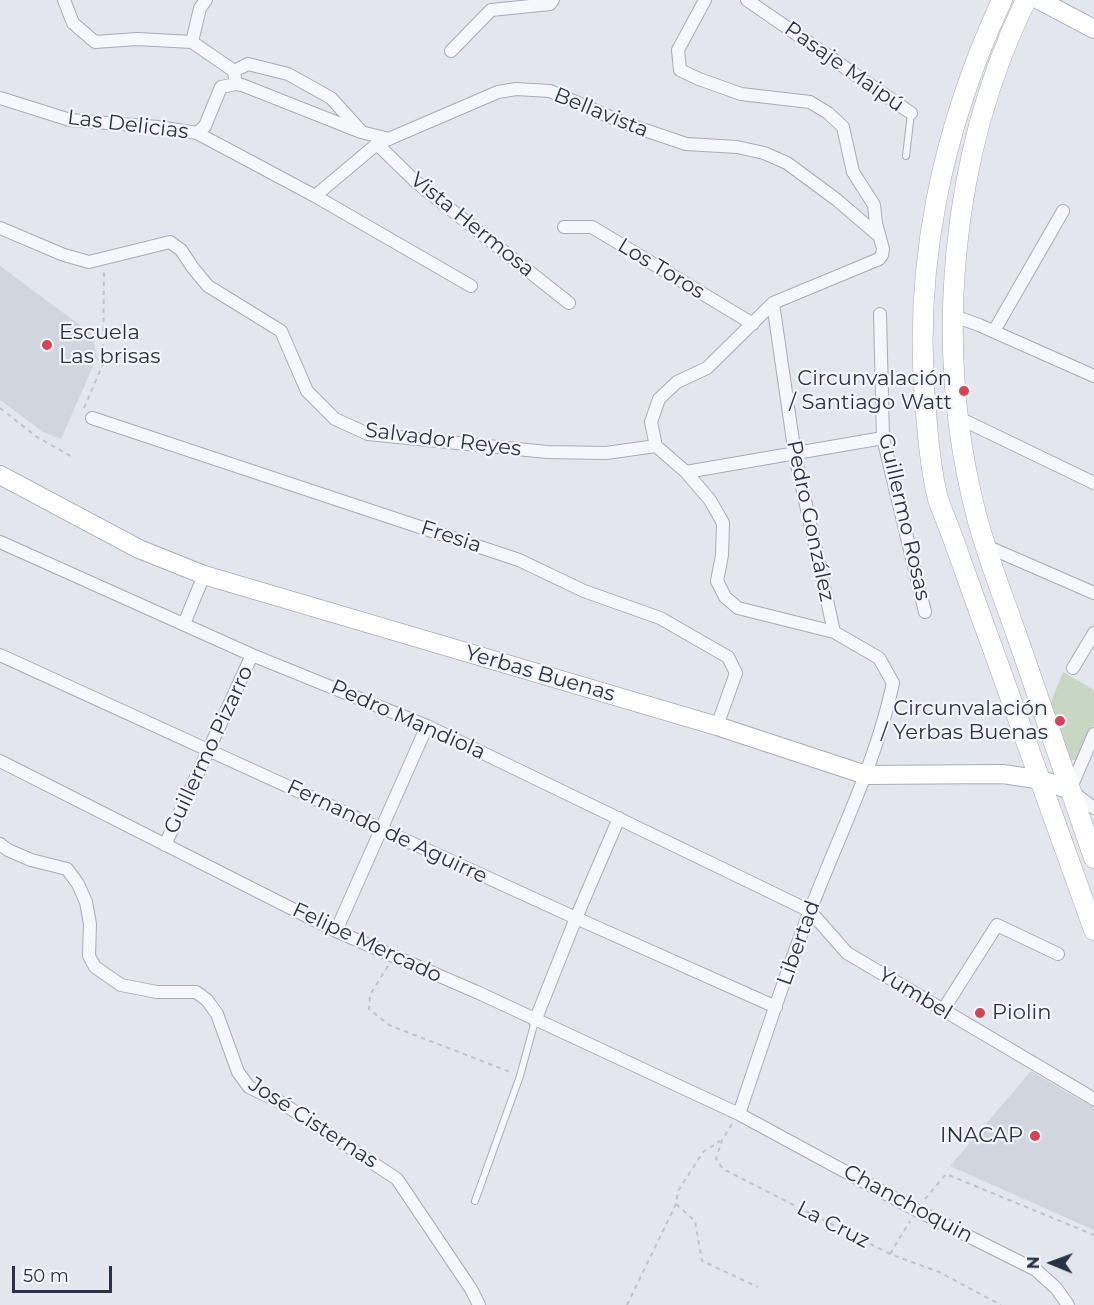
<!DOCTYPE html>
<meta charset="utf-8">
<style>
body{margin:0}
#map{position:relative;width:1094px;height:1305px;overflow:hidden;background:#e3e6ec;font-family:Montserrat,sans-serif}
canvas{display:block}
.north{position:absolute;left:1022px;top:1233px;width:60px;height:60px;-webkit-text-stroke:4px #f3f5f9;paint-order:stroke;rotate:271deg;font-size:16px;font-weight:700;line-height:24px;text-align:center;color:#2a3345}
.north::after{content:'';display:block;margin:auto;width:21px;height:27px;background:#2a3345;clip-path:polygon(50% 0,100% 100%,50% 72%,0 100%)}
.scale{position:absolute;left:12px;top:1266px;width:100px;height:27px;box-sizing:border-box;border:3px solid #2a3345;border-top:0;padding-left:8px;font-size:18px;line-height:21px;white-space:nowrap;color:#2a3345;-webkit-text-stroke:4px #f3f5f9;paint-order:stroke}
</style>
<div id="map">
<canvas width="1094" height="1305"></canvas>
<div class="north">N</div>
<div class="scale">50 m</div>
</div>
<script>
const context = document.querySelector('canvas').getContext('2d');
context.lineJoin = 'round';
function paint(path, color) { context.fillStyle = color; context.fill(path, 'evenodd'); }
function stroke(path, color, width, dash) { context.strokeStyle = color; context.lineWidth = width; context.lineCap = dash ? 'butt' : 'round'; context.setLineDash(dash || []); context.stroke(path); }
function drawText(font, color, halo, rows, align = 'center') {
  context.font = font + ' Montserrat,sans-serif'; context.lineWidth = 4.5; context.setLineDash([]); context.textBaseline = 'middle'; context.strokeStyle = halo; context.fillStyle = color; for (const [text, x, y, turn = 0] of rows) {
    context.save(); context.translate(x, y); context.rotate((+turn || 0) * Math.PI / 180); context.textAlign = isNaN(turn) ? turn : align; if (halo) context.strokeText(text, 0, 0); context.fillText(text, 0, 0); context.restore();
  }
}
const built = new Path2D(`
 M0,266L92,334L97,357L61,439L43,432L0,400Z
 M1031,1071L1075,1097L1094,1106V1230L950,1166Z`);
const green = new Path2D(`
 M1063,672L1094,690V723L1078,760H1066L1048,710Z`);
const path = new Path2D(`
 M0,408L37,437L74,458
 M84,408L103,364L104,271
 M388,966L370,995L369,1009L389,1025L510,1072
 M732,1124L722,1140L716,1159L723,1169L890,1254L939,1272L1001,1305
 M925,1199L946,1174L1094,1235
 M676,1204L695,1221L702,1261L758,1287
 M890,1254L910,1221
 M627,1305L676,1204L678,1191L703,1152L720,1141`);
const lane = new Path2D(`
 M906,156L911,113
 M475,1201L520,1076L535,1021`);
const street = new Path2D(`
 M64,0L73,23L95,42L137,39L192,42
 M206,0L200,8L192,42L234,71L235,79
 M705,0L678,50L680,70L699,79L741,94L810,102L828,113L843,127L853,172L874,205L876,223L883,249L882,255L879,259L773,303L707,368L677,382L659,399L651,422L656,446L686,472L710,500L723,523L722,555L717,581L725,597L738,608L834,632L879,658L893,683C876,763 839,835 810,911C784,978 762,1046 739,1114
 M747,0L911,113
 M451,51L491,10L550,4L553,0
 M234,71L248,64L288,74L331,98L360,130
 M0,98L70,120L158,127L197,133L315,196L377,144L498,92L516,89L550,91L624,123L686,144L737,147L764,153L787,163L837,200L879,236
 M197,133L205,126L221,87L236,84L242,85L361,132L389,139
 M377,144L416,182L569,303
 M315,196L471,286
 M564,227H592L753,324
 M0,228L64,255L89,262L170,242L181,250L193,268L208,286L281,331L307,391L335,419L368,434L547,452L606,453L656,446
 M773,303L795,455L834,632
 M880,314L883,438L925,612
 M954,316L979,325L1094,376
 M994,331L1063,211
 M92,418L519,560L584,591L660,618L728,657L736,673L717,726
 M959,418L1094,483
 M686,472L883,438
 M0,542L252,655L427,726L810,911L847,953L1094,1099
 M986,546L1094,593
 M184,624L204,575
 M0,655L576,918L776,1007
 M1073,668L1094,633
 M1094,734L1070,790L1094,808
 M0,761L336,931L479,993L739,1114L916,1210L1036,1270L1056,1288L1068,1305
 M0,844L8,850L31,860L67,869L78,884L86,902L90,924L89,956L95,967L121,985L157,992H196L207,1000L217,1014L238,1072L249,1087L282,1103L397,1179L471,1289L479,1305
 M165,845L252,655
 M336,931L427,726
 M943,1010L997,925L1058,954
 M535,1021L576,918L619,818`);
const secondary = new Path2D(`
 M1039,0L1094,29
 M0,475L139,549L204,575L717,726L866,775L1003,774L1042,780L1070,790`);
const primary = new Path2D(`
 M1002,0C942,129 912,269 926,412C928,440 931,471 938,499C943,514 950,529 955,544C967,577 978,609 990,641C1025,737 1060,833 1094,930
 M1026,0C950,155 933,347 976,514C987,557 1004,598 1018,639C1043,712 1068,785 1094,858`);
const markers = [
 [47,345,6,"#d44457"],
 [964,391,6,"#d44457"],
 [1060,721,6,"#d44457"],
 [980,1013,6,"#d44457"],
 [1035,1136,6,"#d44457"]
];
const streetNames = [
 ["Pasaje Maipú",844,67,35],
 ["Bellavista",601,113,22],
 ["Las Delicias",128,125,7],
 ["Vista Hermosa",472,225,39],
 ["Los Toros",661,269,31],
 ["Salvador Reyes",443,440,7],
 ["Guillermo Rosas",904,517,77],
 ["Pedro González",810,521,78],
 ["Fresia",451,537,18],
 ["Yerbas Buenas",540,674,16],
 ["Pedro Mandiola",408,720,24],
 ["Guillermo Pizarro",209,750,-65],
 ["Fernando de Aguirre",387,832,25],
 ["Felipe Mercado",367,943,25],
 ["Libertad",799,943,-70],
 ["Yumbel",915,994,31],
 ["José Cisternas",313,1123,33],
 ["Chanchoquin",908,1204,28],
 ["La Cruz",833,1225,27]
];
const poiNames = [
 ["Escuela",59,333,"left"],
 ["Las brisas",59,357,"left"],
 ["Circunvalación",952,379],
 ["/ Santiago Watt",952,403],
 ["Circunvalación",1048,709],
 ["/ Yerbas Buenas",1048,733],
 ["Piolin",992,1013,"left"],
 ["INACAP",1023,1136]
];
paint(built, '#d1d5de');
paint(green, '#c8d6c4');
stroke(lane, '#a8adb7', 8);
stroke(street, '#a8adb7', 14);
stroke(secondary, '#a8adb7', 20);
stroke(primary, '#a2aab8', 21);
stroke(path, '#c1c4cb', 2, [4.5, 4.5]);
stroke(lane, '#f6f7fa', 6);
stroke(street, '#f6f7fa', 12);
stroke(secondary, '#fff', 18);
stroke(primary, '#fff', 20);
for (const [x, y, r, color] of markers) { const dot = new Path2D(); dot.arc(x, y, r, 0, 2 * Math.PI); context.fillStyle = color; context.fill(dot); stroke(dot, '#f3f5f9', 2); }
drawText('21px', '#2a3345', '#f3f5f9', streetNames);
drawText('21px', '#2a3345', '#f3f5f9', poiNames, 'right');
</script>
